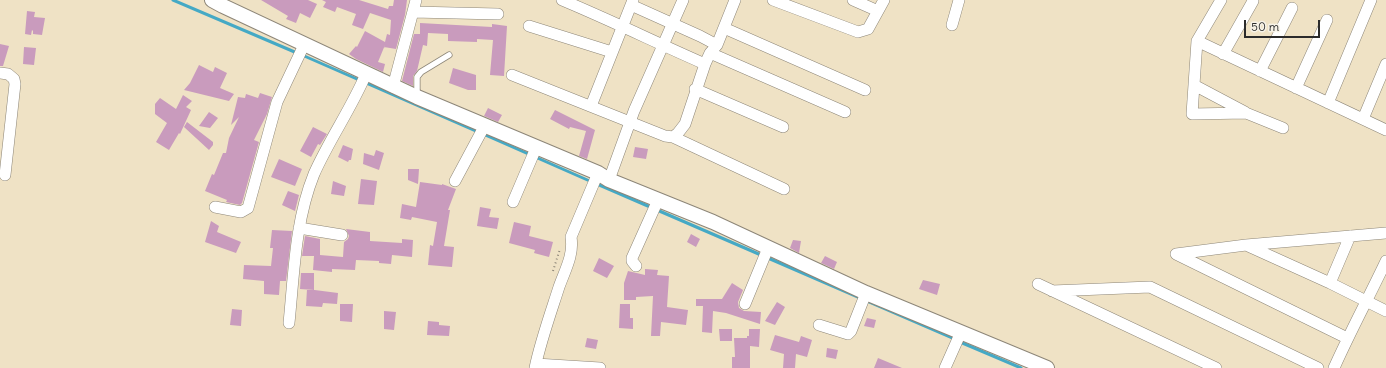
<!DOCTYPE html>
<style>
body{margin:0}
#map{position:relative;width:1386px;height:368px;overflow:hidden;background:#efe2c5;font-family:Delius,sans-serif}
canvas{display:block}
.scale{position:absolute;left:1244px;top:20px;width:76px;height:18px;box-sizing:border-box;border:2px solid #2b2b2b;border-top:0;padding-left:5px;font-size:12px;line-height:14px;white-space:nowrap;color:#2b2b2b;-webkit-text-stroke:3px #f7f3e8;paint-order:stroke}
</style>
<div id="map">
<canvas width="1386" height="368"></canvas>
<div class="scale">50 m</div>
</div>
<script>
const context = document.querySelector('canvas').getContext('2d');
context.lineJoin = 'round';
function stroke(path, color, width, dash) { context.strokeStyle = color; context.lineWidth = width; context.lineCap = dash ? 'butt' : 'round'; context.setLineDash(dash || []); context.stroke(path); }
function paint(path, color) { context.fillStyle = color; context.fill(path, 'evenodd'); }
const stream = new Path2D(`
 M173,0L297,53
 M302,55L478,132
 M483,134L592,182
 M597,184L955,339
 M960,342L1021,368`);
const building = new Path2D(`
 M261,0H308L317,4L310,18L300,13L296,23L286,19L288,16Z
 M322,0H359L388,9L389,6H393L394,0H407L405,15L396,49L384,47L385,45L378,62L385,64L383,72L356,59L349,54L356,46L357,47L365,31L385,42L387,34L390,35L391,20L370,13L363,29L352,25L356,14L337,7L335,12L323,7L326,2Z
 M27,11L35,12L34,17L45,18L42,35L33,34V31L32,30L31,35L25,34Z
 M420,23L492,27V24L507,26L504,76L490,75L493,40L477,39V42L448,41V34L428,33L427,46L423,45L417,71L413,76V86L402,81L414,34H420Z
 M0,44L9,46L3,66H0Z
 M24,47L36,48L34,65L23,64Z
 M199,65L213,72L215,67L227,73L220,88L234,94L229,101L184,90L190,83Z
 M453,68L476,75V90H468L449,83Z
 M260,93L272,97L267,114L254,140L259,142L242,203L240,205L226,202L227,200L205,191L212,174L214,175L223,153H226L229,138L239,117L231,125L238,97L245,98L246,94L258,98Z
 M183,95L192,101L186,107L191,110L180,134L179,133L169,150L156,142L167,123L155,114V104L160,98L176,109Z
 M488,108L502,115L498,122L484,116Z
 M555,110L595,130L587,159L579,156L586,131L570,127L569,129L550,119Z
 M209,112L218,118L210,128L199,126Z
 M187,122L213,142V145L209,150L184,127Z
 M313,127L327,134L320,145L318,144L311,157L300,151Z
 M343,145L353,149L351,160H349L348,162L338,157Z
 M635,147L648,149L646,159L633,157Z
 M376,150L384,153L379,170L363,164L364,153L374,156Z
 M279,159L302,169L295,186L271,177Z
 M408,169H419L418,184L408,180Z
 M361,179L377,181L374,205L358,204Z
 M333,181L346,186L344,196L331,194Z
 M420,182L442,185V184L456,189L448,210H450L444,246L454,247L452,267L428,265L430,245L433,246L437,222L412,217L411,220L400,218L402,204L416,207Z
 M288,191L299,195L295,211L282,205Z
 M480,207L491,209L489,217L499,218L497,229L477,226Z
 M211,221L219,226L217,232L241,242L236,253L205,242Z
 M514,222L531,226L529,236L553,242L549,257L534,253L535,250L509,243Z
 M346,229L370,232V241L402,243V239L413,240L412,257L392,255L391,264L379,263V261L356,260L355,270L332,269V272L313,270L314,256H302L305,236L320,239V255L343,257L344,242L348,239L349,236Z
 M272,230L292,231L286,281H280L279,295L264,294V281L243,279L244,265L271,266L273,248H270Z
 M691,234L700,239L696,247L687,242Z
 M793,240L801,241L799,253L790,248Z
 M825,256L837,262L834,269L821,263Z
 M599,258L614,266L607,278L593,271Z
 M645,269L658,270L657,275L669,276L667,307L688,310L686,325L661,322L660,336H651L653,296L636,297V300H624V283L628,271L645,275Z
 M301,273H314V290L300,289Z
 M923,280L940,284L937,295L919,289Z
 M732,283L743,290L738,302L739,308L744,311L761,312L760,324L726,313L713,311L712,333L702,332L703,306H696V299H722Z
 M307,289L338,293L337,304L323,303L322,307L306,306Z
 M777,302L785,307L775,325L765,321Z
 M340,304H353L352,322L340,321Z
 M620,304H630V318H633V329L619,328Z
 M232,309L242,310L241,326L230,325Z
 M384,311L396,312L394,330L384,329Z
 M867,318L876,320L874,328L864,326Z
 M428,321L439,322V325L450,326L449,336L427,335Z
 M719,329H732V341H720Z
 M749,329H760L759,347L750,346V368H732V357H735L734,338H747V336H749Z
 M775,335L799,342L801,336L812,340L807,357L796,354L795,368H783L784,354L770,350Z
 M587,338L598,340L596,349L585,347Z
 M827,348L838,350L836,359L826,357Z
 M878,358L902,368H874Z`);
const path = new Path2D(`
 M553,271L560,249`);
const service = new Path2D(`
 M417,95V77L421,72L449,55`);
const minor = new Path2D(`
 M562,0C610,20 657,43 705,64
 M773,0L858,32L868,29L884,0
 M853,0L878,11
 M1221,0L1197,41L1386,130
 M631,5L700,36L717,45
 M413,12L498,14
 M952,25L959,0
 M529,26L612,52
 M724,28L865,90
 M1197,41L1192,114L1246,113L1283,128
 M710,53L845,112
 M1223,54L1253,1
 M1260,71L1292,8
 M0,73L8,74L14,79L15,84L5,175
 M512,75L665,136L673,137L678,133L685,124L705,64L710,53L717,45L735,0
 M1194,85L1245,112
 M393,87L416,0
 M1296,88L1327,20
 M695,89L783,127
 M1328,103L1371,0
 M591,106L633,0
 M1363,119L1386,64
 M673,137L784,189
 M609,180L634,111L683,0
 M455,181L485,125
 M513,202L536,148
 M215,207L241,212L248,208L277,102L304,45
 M299,228L342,235
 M1246,245L1386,233
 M636,266L632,261V258L658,200
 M1330,283L1350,236
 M1038,284L1216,368
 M1052,291L1150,287L1318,368
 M745,304L768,248
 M289,323C294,274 295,221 314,174C329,140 351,109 366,74
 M819,325L848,334L851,331L866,293
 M1347,338L1176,254L1246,245L1330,283L1386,311
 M536,364L600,368
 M535,368C540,343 551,312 559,287C565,270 574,255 571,237L598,173
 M945,368L961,332
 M1334,368C1350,332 1369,297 1386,261`);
const tertiary = new Path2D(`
 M212,0L223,6L417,97L598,173L609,180L713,222L866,293L1047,368`);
stroke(stream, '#45a9c5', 3);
paint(building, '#c99bbd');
stroke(service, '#8d8678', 7);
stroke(minor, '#8d8678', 12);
stroke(tertiary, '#8d8678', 16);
stroke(path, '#8d8678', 2, [1, 3]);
stroke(service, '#fff', 5.5);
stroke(minor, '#fff', 11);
stroke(tertiary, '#fff', 14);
</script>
